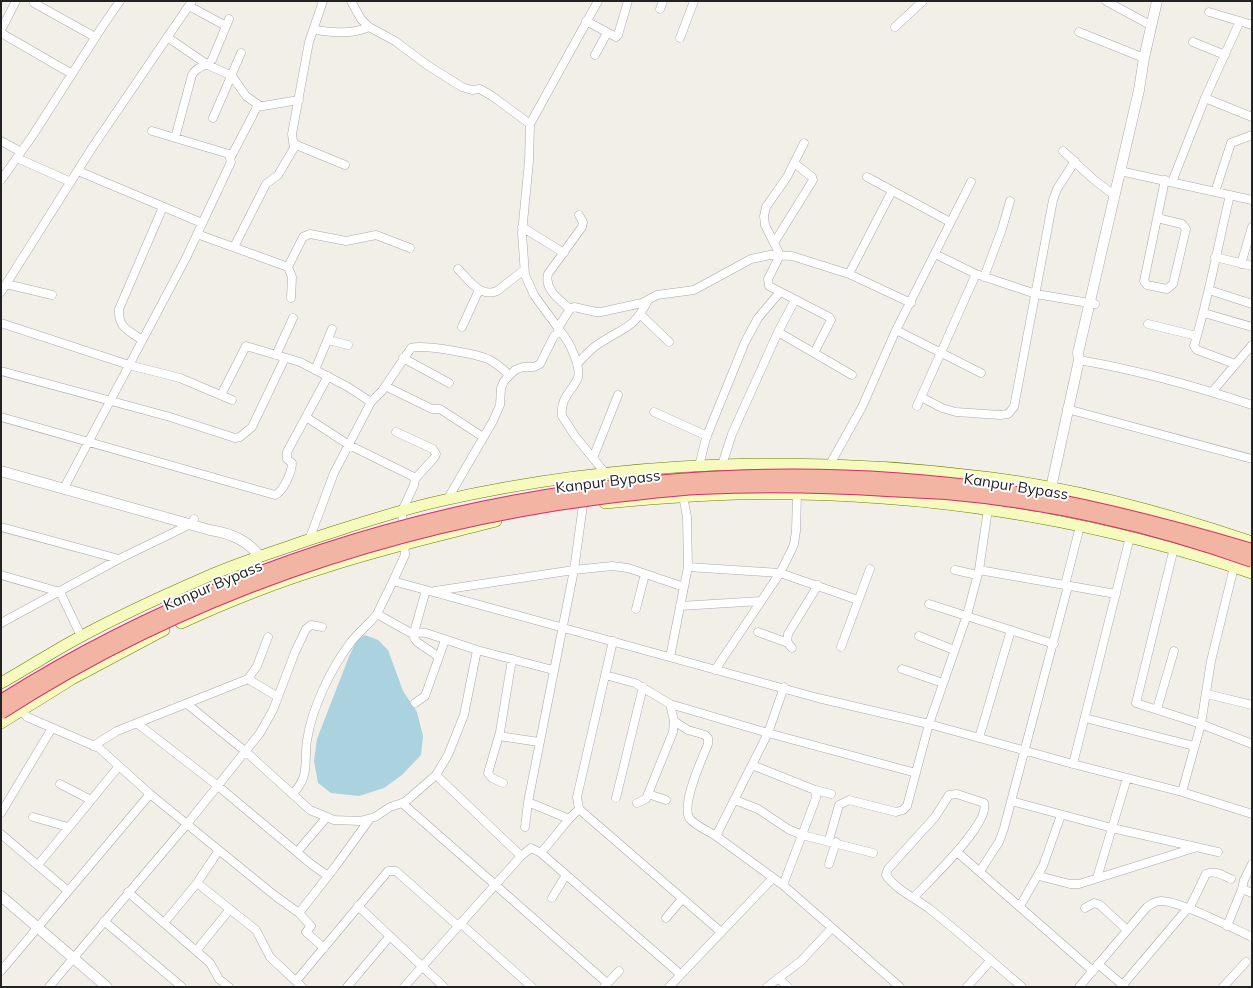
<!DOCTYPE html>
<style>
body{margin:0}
#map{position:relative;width:1253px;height:988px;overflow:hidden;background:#f2efe9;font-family:Mulish,sans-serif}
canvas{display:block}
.frame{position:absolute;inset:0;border:2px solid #222;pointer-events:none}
</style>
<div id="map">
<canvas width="1253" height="988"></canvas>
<div class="frame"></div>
</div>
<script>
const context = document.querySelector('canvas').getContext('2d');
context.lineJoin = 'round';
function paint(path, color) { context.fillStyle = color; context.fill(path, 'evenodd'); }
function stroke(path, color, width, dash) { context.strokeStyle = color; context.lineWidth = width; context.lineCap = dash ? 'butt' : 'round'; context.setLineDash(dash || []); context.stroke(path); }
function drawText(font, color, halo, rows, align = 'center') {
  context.font = font + ' Mulish,sans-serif'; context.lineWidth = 4; context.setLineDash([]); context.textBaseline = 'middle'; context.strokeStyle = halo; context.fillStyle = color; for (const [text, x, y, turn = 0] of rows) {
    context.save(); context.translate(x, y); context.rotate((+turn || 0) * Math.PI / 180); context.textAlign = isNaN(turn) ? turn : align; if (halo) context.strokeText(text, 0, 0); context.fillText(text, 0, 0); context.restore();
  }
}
const water = new Path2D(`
 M365,635L378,640L388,650L403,691L417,712L423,736L421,755L402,775L384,788L359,796L331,793L318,783L314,761L317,739L350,654L357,640Z`);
const minor = new Path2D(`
 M351,1L361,19L369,27L395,41L427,65L462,87L472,90L480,89L492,96L530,124
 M1106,1L1152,26
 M34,3L95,37
 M189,6L226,26
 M660,9L663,1
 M1209,12L1252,25
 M586,21L616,37L618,35L628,1
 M895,27L923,1
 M1,30L16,1
 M314,30C334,32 350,35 369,27
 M1079,32L1144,58
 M1,33L72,74
 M167,37L208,65L232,76L246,96L260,106
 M680,38L694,1
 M1193,42L1225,55
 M595,55L607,33
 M1205,98L1252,117
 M213,118L241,53
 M175,138L192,75C196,66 206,67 212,60L229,19
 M1,141L21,152
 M804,143L787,177L766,207L764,216L765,225L780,255L768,279L769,286L829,317L831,320L814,353
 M294,144L345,165
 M1063,151L1093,179L1114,195
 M231,157L257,107L299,100
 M17,158L71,182
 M78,171L202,223
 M1120,171L1252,200
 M867,177L950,222
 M1,180L33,135L102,27L120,1
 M1172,182L1205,98L1240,21
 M892,191L849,274L911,303
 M1215,192L1231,143L1252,135
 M1230,195C1218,245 1209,296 1194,346L1197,350L1235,364
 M1157,218L1182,224L1186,229L1173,284L1167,289L1147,285L1144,281L1165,180
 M522,227L564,253
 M197,234L288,267L292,277L291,298
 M774,243L813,180L812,177L794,163
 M234,247L266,184L278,175L294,148L292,134L309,42L323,1
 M935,254L976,274L1036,294L1095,304
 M1215,257L1252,266
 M1241,264L1252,227
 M288,267L303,237L310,234L346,241L376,235L410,248
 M458,269C469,280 480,298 497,291L524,270
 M984,277L1002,229L1010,201
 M6,284L52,295
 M1209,290L1252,304
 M1,292L92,148L192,1
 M570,309C560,300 544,290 548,274L582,227L583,222L579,215
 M1204,313L1252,327
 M641,315L669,342
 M1,323L129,365L180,378L232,400
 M1148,324L1197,336
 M462,327L479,290
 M558,328L570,309L574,307L596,312H601L642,303L657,295L694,290L751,259L770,255L792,256L849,274
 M896,330L981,373
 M561,332L534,295L525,275L522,233L529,161L530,124L598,1
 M778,332L795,300
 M142,340C128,330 118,328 119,309L163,207
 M328,340L348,345
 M276,355L293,318
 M403,358L449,383
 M1079,360C1137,370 1195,386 1252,405
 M577,364C584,357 591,348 600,343C624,327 634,329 648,300
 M315,370L332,329
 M1,371L170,417L235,438L240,437L252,427L285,358
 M385,386L432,409H440L483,437
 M1212,392L1252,345
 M221,395L246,346L300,362L348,387L371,402
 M921,397L942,408L956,412L1000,415L1008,414L1014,407L1053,200L1057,189L1075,161
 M917,406L976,274
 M1067,409L1252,459
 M654,412L707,436
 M1,417L275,495C283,492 292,472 292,463L287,459V452L328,376
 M306,417L349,445L412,476L415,479L414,485L402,511L405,555L393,581L818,698L929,724L1073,764L1182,792L1252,814
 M396,432L433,449L436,454L434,458L415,479
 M593,458L618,395
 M722,465L732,434L778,332L852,375
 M699,466L706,438L745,342L758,318L780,292
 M829,466L862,407L896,330L971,182
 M64,488L186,258L231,162L229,154L152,131
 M447,500L493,421L500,405L501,388L504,381L515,370L523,367H534L540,364L554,336L558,333L561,332C569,341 583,369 577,380C570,393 560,399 562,416L575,436L606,474
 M1,527L119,559
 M309,540L334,473L371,402L382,391L411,348C423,344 478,354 490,360C497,364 503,369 509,375
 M1174,548L1136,703L1201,724L1182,792
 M688,567L780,573L858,600
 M1234,567L1211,661L1201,724L1252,744
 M955,570L977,575
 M979,570L1116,594
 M1,575L60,592L81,636
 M393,581L377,614L409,632L426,633L477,650L553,670
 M1065,585L1080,526
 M426,590L413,636L417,642L439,657
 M435,591L574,570L612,566L628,568L684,587
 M929,604L1054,644
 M680,606L761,601
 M636,609L645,574
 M1,623L119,559L191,524L194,519
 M758,632L788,643
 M919,636L954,650
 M841,647L870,569
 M792,648L787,642L788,634L818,585
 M670,657L688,567L687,517L683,496
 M902,669L943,683
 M715,670L780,573L791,551L794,544L796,531L797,493
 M605,675L635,683L670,704L768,733L916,773
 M248,679L257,666L268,637
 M784,687L768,733L716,836L783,885L900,987
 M1207,694L1252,705
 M415,703L425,696L445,640
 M187,704L245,751L310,810L334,820L360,821L375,817L390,807L405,802L436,775L448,755L464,715L477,650
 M19,707L27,717L99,748L150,794L274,895L299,913L311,926L306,932L324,948
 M1157,709L1174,651
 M1085,718L1194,746
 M674,721L688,730L705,735L708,738V744C702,759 680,806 690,819C696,826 708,831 716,836
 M138,724L218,786L311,864L328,876
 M499,736L539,742
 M979,738L1011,630
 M93,746L117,731L248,679L278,697
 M1073,764L1130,537
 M436,775L521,856
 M503,783L492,778L488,773L500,732L512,659
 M60,784L91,800
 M815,790L831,794
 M293,793C310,777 304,761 307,740C312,708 331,668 351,642C359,632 369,624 377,614
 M648,794L666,800
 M616,798L643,687
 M735,800L758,809L788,829L802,835L816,798L815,790L752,765
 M1011,801L1112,828L1218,852
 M402,803L607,983
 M637,803L646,799L673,732L674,721L670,704
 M579,809L577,797L613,641
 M1,813L52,728
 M33,817L68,827
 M569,819L579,809L721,932
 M525,827L528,802
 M1,834L68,891
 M829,840L839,805L849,800L896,812L903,810L907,806L929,724L967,615L979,570L988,509
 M297,852L326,818
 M957,852L1093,971
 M541,853L569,819L528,802L574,570L583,505
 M829,864L836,842
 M1252,864L1244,880L1242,889L1252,893
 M38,865L119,766
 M980,871L999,842L1004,828L1068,586
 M1039,876L1070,884H1079L1194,848
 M1097,878L1127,778
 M197,883L256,930L270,957L302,987
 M783,885L802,835L873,853
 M128,892L210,963L219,979L229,987
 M914,897C928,882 991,823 984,803L957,794L949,795L935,817L888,869L886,875C896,890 917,899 931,910C962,935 992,961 1022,987
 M552,898L566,875
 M358,906L444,987
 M1020,906L1043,866L1061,815
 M1085,908L1094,903L1100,905L1127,930
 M1189,909L1206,874C1215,870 1222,875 1231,879
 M299,913L335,867L369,820
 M666,918L682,899
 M104,921L182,987
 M164,923L197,883L219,850
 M460,923L532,987
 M1227,926L1242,889
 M196,951L230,909
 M1098,964L1125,987
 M1,971L150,794
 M778,978L788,987
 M296,981L388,871H396L458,926
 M49,987L187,824L260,733L273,710L295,652L306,629L311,625L322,627
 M347,987L390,936
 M404,987L521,856L531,848L541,853L680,974
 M604,987L619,971
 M669,987L773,878
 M767,987L801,961L832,928
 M967,987L991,960
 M1079,987L1147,907C1151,904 1155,901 1161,901C1180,901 1232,928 1252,937
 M1121,987L1187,909
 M1223,987L1246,962`);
const tertiary = new Path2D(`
 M1,471L210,530C230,533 248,540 260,557
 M1041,517L1051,488L1079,360L1078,353L1139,90L1144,58L1157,1
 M1,896L107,987`);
const secondary = new Path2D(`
 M605,503C669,497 734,492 798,494C953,497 1105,523 1252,573
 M181,623C227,602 274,583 323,568C380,549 438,536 496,521
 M1,683C24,670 46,656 69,643C112,619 158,598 204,578C237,563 274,552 308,540C352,526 395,511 440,501C620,460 809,454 992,478C1078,489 1169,514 1252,542
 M1,723L72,679L164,630`);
const trunkBridge = new Path2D(`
 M1,701C292,517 657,441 998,490C1084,503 1168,525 1252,550
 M1,713C180,597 389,525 600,498C632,494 665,490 698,488C761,485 824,486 887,490C907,491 926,492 946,493C1050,502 1154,526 1252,561`);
const streetNames = [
 ["Kanpur Bypass",608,482,-7],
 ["Kanpur Bypass",1016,487,9],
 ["Kanpur Bypass",213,586,-23]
];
paint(water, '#aad3df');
stroke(minor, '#a9a9a9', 9);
stroke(tertiary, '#a9a9a9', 11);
stroke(secondary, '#707d05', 12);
stroke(minor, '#fff', 8);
stroke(tertiary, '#fff', 10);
stroke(secondary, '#f7fabf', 11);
stroke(trunkBridge, '#dc2a67', 14, []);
stroke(trunkBridge, '#f2b4a3', 12);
drawText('15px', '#222', '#fff', streetNames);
</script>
